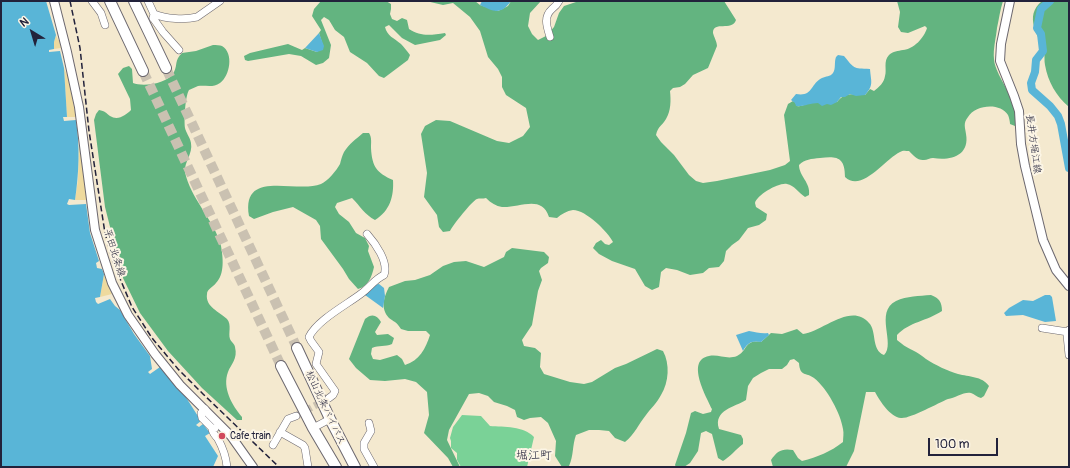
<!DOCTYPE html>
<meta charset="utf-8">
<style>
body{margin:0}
#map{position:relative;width:1070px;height:468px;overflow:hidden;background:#f4e9cf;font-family:Pangolin,sans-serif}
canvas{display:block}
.frame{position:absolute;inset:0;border:2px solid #22223b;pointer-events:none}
.north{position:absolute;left:12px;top:12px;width:40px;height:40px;-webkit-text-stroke:3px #fcf5e5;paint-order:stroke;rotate:322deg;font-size:11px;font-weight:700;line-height:16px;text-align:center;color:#22223b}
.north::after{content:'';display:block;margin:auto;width:14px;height:18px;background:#22223b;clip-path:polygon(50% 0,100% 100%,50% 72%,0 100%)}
.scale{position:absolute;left:928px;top:438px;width:70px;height:18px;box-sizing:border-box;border:2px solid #22223b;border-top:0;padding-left:5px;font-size:12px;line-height:14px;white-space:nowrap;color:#22223b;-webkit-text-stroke:3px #fcf5e5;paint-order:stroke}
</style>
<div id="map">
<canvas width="1070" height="468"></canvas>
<div class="frame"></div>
<div class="north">N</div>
<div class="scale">100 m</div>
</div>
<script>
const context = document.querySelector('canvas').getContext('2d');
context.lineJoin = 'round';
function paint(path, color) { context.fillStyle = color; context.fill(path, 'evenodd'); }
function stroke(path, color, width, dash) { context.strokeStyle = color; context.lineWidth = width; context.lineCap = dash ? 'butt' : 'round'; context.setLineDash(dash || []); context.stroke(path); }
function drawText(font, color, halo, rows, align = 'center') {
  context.font = font + ' Pangolin,"Klee One",sans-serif'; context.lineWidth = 4; context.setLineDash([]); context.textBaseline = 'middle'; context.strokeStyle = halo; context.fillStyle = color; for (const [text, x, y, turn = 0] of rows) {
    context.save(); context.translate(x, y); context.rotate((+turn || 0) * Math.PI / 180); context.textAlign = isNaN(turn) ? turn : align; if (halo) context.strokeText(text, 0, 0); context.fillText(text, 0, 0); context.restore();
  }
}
const green = new Path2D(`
 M462,415L481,416L490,426C504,427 524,426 534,437L527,467H461L457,460V453L451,448V441L450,438L453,427Z`);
const forest = new Path2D(`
 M321,1H386L391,4V9L390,14L392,19L397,21L402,18L407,20L409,29C421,37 431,35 445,33L446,35L440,40L415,45L402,38L389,25L385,27C387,36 394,38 401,44C404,47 407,51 410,55L408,60L384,78L379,76L367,63L350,52L344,37L335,30L329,20L324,17L321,20L331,45L329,58L323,63L316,65L301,56L289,54L248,61L245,60L244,56L250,53L288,44L302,50L305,48L317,52L323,46L319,33L321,30L312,16L314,9Z
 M426,1H475L480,5L498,11L508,6L511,1H541L530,13L528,26L532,34L538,40L546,36L554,27L559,13L564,6L579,1H724L736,20C732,32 713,20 713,33C714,37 717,42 717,46L708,68L693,75L685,84L680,87L673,88L670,91C671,100 671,111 666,119C662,126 658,126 656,135L661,142L674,155L689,175L696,181L703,183L717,181L770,170L785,165L790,161L784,115L788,104L793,101L795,102L797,106C802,107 804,104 810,103C819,102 828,103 837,102C844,92 854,94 865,95L870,89L874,91C879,87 884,83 885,76C887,70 883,61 889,55C893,51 898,51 903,50C914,49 924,38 927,28L925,26L908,33L901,32L898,27L900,12L897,1H1003C1000,10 999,19 997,28C996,38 993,49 994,59C995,78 1024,106 1015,126L1010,124C1010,122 1009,117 1008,115C1000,102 975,105 968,117C963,123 965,127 966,134C970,156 950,161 933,158C930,158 927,160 924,160C918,161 913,155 909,151C906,151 903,150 900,152C885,159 862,193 845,177C845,157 837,156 820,158C811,159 805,159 799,165C799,176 811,183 809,195L805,197C799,193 794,185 787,184C779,182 757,195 755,203L756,207L767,214L766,220L759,225L748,228L739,240L732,245L726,251L724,261L719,267L709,268L703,273L690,275L677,270L666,268L661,272L659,287L652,290L645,286L635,269L612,261L599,254L593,248L596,243L601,240L605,244L609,245L613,242C608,232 586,210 573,210C567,211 561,214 557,218L549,217C542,194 519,208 502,207C496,206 491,203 486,198C483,199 479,198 477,199C472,201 453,225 450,231L443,232L439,227L437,215L424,197L427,173L421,134L425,126L436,120L450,121L497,141L509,143L523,136L530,127L526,108L506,95L502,87V77L498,69L488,57L480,31L470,17L453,3L443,5Z
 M1042,1H1069V107C1056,96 1048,82 1045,65C1044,61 1045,56 1044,52C1039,35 1023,17 1042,1Z
 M213,45C216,45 220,45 222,46C234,53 230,76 220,83C213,88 206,85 198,86C195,87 192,89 189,90C185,97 184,120 185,128C186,133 190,137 191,143C193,154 184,162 185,172C190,198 215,221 221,246C223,257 225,274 216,283C213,287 207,289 207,294C205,307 220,312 227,319C232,325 228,333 230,339C231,342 235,344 235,347C238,359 231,364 228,372C222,388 232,405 242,417V420H237L202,388L168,351L140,313L123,278L105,207L94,120L96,114L99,110C105,111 106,113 110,116C118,121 126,115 131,110L130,99L118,74L123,68L129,66L132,69L133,83C143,87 168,84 174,72C178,64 174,61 182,53L196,51Z
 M363,133H369C372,138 371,142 371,148C372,167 377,173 393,180C394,196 390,211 375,220C365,215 360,206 352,198L337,203L335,207L339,214L349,222L356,233L365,238L369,246L368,251L374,267C372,276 368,287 358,289L349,279L343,269L321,239L320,226L316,220L293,207L273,212L254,219L249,216C241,168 296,194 321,184C328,181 336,171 340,164C341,160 342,156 344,152C349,144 356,139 363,133Z
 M512,248L544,252L549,257L548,263L541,268L539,271L542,280L538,291L532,325L522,340L524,346L535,348L541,353L540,367L544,374L570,382L584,384L592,382L615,368L626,364L657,349L663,351C670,364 669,382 661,395C657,403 651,408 646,415C638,425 635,434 625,442L615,438L609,431L599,430H589L576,435C572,446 574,455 569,466L562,467L555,456L556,441L548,423L541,417L530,418L524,420L517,417L515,410L507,406L494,402L488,396L479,393L469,394L449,430L447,440L460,467H453L448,458L424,433L429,415L427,392L416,382L405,379L385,381L370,380L356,368L349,359L365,319C372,313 377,315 381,322L375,332L377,335L388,334L394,338L392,344C385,347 379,345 372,348L371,354L373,359L380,360L397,355L402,359L405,365C419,361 426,348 430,335L426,331H408L401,329C396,321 394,322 389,318C380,308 384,297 389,287L405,281L415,280L430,275L443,266L454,262L466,261L484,267L504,257L506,252Z
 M931,295C939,298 942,302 942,311C927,321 909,322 897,335V340C904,346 908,348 916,352C920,354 923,357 926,359C935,365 948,371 958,374C969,377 982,376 989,386L984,396L981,398C977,397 974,394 971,393C965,391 955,398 948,399C938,403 910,419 901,418C890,417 880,401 875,392H866L854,451L846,467H773L771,460C777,451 782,448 793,450L798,458L802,461C818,457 830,452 843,442C843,438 844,433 843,429C841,414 827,388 814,378C806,372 800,377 799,363L794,359L790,360L787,365L782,369H769L761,373L753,378L748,386L746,400C735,407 713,410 719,429L741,435L743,439V444C736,449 730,457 723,461L718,458L712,434L706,431L701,433L698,451L690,463L684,467H676L675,465L686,433L691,413L695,411L703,414L711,412L712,409C707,398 685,360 709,356C719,354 727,360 737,356C748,351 744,339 761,342L771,333L782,334L797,329L803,334C822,332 851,302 869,323C877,331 871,350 884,355C896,344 874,312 896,301C907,296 919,296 931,295Z`);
const sand = new Path2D(`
 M56,35L58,40H59L61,48L54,49V42Z
 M64,68L68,77L76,117H67Z
 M79,144L84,170L87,200H75L78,180Z
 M104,274L112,294L100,297Z`);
const water = new Path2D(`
 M1,1H46L56,35L54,42V49L49,50V52L60,51L64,68L67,117H63L64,121L76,120C80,146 79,173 75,200L69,199L67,204L69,205L86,204L90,233L99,261L96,263L97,268L102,269L104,274L100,297L95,298L96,302L98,304L110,299L115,306L120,310L134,334L150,356L152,369L148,372L150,374L160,367L182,391L201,421L196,425L199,427L203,424L210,433L205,436L218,456L213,467H1Z
 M482,1H511C501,15 494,12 480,5Z
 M319,33L324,46L323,50L317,52L305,48Z
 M838,55L844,56C855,69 852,68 870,69C871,82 874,85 865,95L856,96L850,94L845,97H841L837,102L831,105L827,104L822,106L818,103C811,103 802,107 796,106L795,103L791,100L796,94C813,97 810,84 822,78C826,76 830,77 833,73C836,69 834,62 836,57Z
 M379,284L384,288L385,296L383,308L365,295L374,285Z
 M1045,295H1050L1052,297L1056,321L1045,322L1023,315L1006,316L1004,313L1009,308L1023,300L1033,301Z
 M749,331C756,332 761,334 768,333L769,335L761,342C752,340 747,343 743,351L736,335Z`);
const river = new Path2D(`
 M1050,1L1041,9L1037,28L1041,34L1043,51L1036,60L1035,72L1031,83L1032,90L1050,106L1058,116L1061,124L1069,168`);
const minorTunnel = new Path2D(`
 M296,416L325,400`);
const highwayTunnel = new Path2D(`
 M166,68L297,348
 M143,71L281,366`);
const minor = new Path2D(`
 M92,1L101,13L105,25
 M148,1L154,14L153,18
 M154,14C166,19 185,20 197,17L220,1
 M153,18L163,32L179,50
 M550,37C547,27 543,17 552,9C556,6 557,5 559,1
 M1042,328L1068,332
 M1069,330L1067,335L1069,355
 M329,398L333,395L335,391L316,364L319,352L311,341L309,337C317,320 348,304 362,293C370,287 375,279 384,275C389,262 375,243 367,234
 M205,409L201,413L202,418L212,428H215
 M369,423L371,431L364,443V449L374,467
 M212,428C212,433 215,435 218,439C223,448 226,457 227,467
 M313,428L330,419
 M280,432L303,445L305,448L308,467
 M273,445L288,419L296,416`);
const major = new Path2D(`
 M54,1L67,52L79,107L95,230L112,283L128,315L155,354L180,385L231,436L253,467
 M1010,1L1001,44L1000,61L1014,96L1019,111L1021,144L1025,166L1043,240L1056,270L1069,286`);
const highway = new Path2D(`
 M110,1L143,71
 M134,1L166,68
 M297,348L330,419L355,467
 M281,366L313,428L336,467`);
const rail = new Path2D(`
 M70,1L80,48L89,131L105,233L113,262L132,307L152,338L178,369L203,394L279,467`);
const markers = [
 [222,436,4,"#d1495b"]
];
const streetNames = [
 ["長井方堀江線",1033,144,82],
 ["平田北条線",114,253,72],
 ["松山北条バイパス",325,408,65]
];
const poiNames = [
 ["Cafe train",230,436]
];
const quarterNames = [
 ["堀江町",534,456]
];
paint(green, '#7ad297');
paint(forest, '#63b480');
paint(sand, '#eeda9e');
paint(water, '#59b5d7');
stroke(river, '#59b5d7', 8);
stroke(minorTunnel, '#cac1b1', 7, [7, 3.5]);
stroke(highwayTunnel, '#cac1b1', 10, [10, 5]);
stroke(minor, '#6c686f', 8);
stroke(major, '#6c686f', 10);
stroke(highway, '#6c686f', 12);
stroke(minor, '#fff', 7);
stroke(major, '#fff', 8);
stroke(highway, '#fff', 10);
stroke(rail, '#22223b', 1.5, [6, 3]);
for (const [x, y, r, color] of markers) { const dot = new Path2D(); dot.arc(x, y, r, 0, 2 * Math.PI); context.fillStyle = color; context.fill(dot); stroke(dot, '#fcf5e5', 1.5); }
drawText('10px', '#22223b', '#fcf5e5', streetNames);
drawText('10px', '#22223b', '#fcf5e5', poiNames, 'left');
drawText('12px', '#22223b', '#fcf5e5', quarterNames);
</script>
